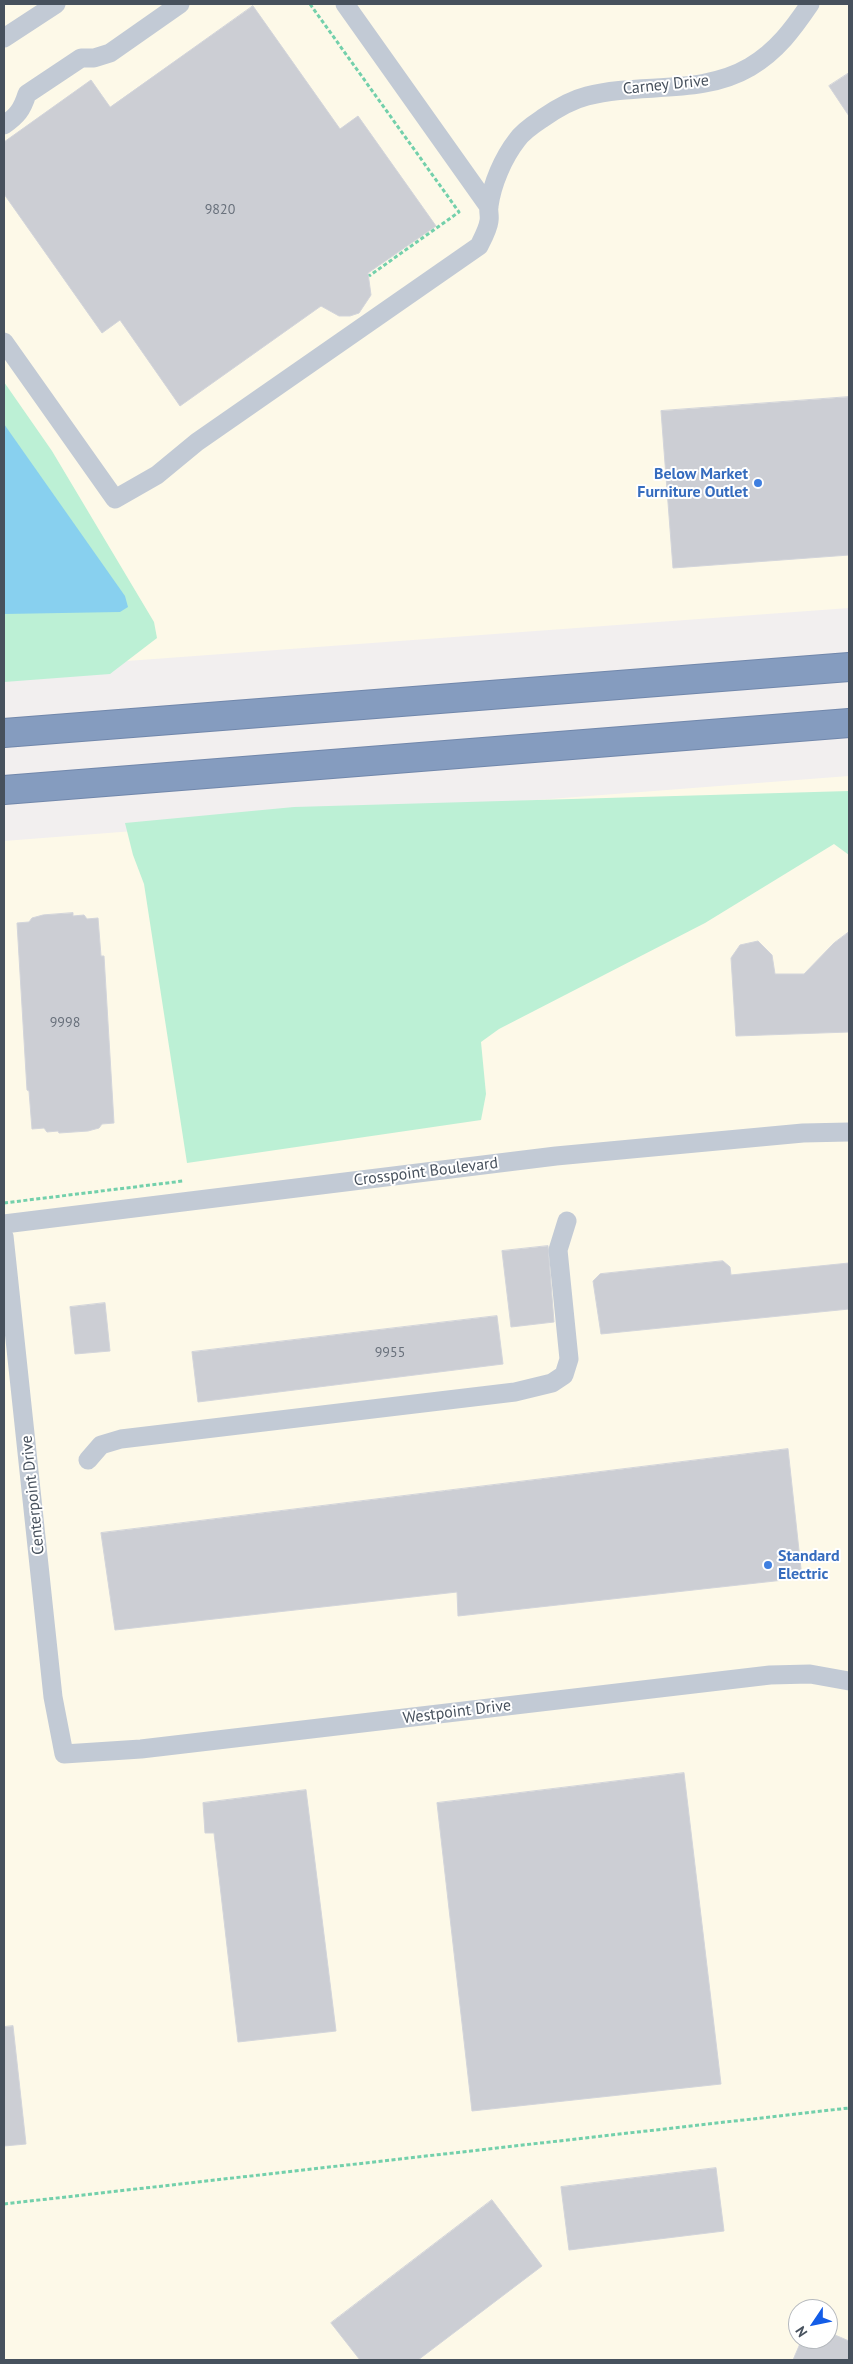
<!DOCTYPE html>
<style>
body{margin:0}
#map{position:relative;width:853px;height:2364px;overflow:hidden;background:#f2efef;font-family:"PT Sans",sans-serif}
canvas{display:block}
.frame{position:absolute;inset:0;border:5px solid #47515d;pointer-events:none}
.north{position:absolute;left:788px;top:2299px;width:50px;height:50px;box-sizing:border-box;background:#fff;border:1px solid #b5b9be;border-radius:50%;rotate:236deg;font-size:14px;font-weight:700;line-height:20px;text-align:center;color:#47515d}
.north::after{content:'';display:block;margin:auto;width:18px;height:22px;background:#145de7;clip-path:polygon(50% 0,100% 100%,50% 72%,0 100%)}
</style>
<div id="map">
<canvas width="853" height="2364"></canvas>
<div class="frame"></div>
<div class="north">N</div>
</div>
<script>
const context = document.querySelector('canvas').getContext('2d');
context.lineJoin = 'round';
function paint(path, color) { context.fillStyle = color; context.fill(path, 'evenodd'); }
function stroke(path, color, width, dash) { context.strokeStyle = color; context.lineWidth = width; context.lineCap = dash ? 'butt' : 'round'; context.setLineDash(dash || []); context.stroke(path); }
function drawText(font, color, halo, rows, align = 'center') {
  context.font = font + ' "PT Sans",sans-serif'; context.lineWidth = 4; context.setLineDash([]); context.textBaseline = 'middle'; context.strokeStyle = halo; context.fillStyle = color; for (const [text, x, y, turn = 0] of rows) {
    context.save(); context.translate(x, y); context.rotate((+turn || 0) * Math.PI / 180); context.textAlign = isNaN(turn) ? turn : align; if (halo) context.strokeText(text, 0, 0); context.fillText(text, 0, 0); context.restore();
  }
}
const commercial = new Path2D(`
 M4,4H849V608L4,670Z
 M849,776V2360H4V841ZM798,2309H828V2339H798Z`);
const green = new Path2D(`
 M4,382L52,451L154,622L157,638L110,674L4,682Z
 M849,791V855L834,844L705,923L499,1029L481,1042L486,1094L481,1120L187,1163L144,884L133,855L125,823L294,807Z`);
const water = new Path2D(`
 M4,424L125,596L128,607L120,612L4,614Z`);
const building = new Path2D(`
 M253,6L340,129L358,116L436,226L368,273L371,295L359,313L350,316H339L321,306L180,406L120,320L102,333L4,194V142L91,80L110,107Z
 M849,73V116L829,86Z
 M849,397V555L673,568L661,411Z
 M73,913V916L84,915L87,919L98,918L101,956H104L114,1123L102,1124L99,1128L88,1131L59,1133L58,1131L47,1132L44,1128L32,1129L29,1091L27,1090L17,923L29,922L32,918L43,915Z
 M849,932V1032L736,1036L731,958L740,945L758,941L772,955L775,974H804L834,943Z
 M548,1246L554,1322L511,1327L502,1251Z
 M723,1261L730,1267L731,1275L849,1263V1309L601,1334L593,1281L600,1274Z
 M105,1303L110,1351L75,1354L70,1307Z
 M497,1316L503,1364L198,1402L192,1352Z
 M788,1449L802,1578L458,1616L457,1592L115,1630L101,1533Z
 M684,1773L721,2084L472,2111L437,1803Z
 M306,1790L336,2031L238,2042L214,1833H205L203,1803Z
 M13,2026L26,2144L4,2146V2027Z
 M716,2168L724,2231L569,2250L561,2187Z
 M492,2200L542,2266L418,2360H360L331,2323Z
 M828,2332L849,2341V2360H793L802,2339H828Z`);
const path = new Path2D(`
 M310,4L459,212L369,276
 M4,1203L183,1181
 M4,2204L849,2108`);
const minor = new Path2D(`
 M345,4L489,207
 M4,38L56,4
 M4,125C17,116 22,110 27,94L81,58H94L110,53L180,4
 M4,342L115,499L157,475L197,442L479,246C483,238 488,229 489,221C490,216 488,211 489,206C492,184 503,158 517,140C523,131 534,124 543,118C556,109 571,100 587,96C640,82 701,96 750,67C777,51 793,29 810,4
 M4,1224L556,1156L803,1133L849,1132
 M4,1236L53,1697L64,1754L141,1749L770,1675L810,1674L849,1681
 M88,1460L101,1445L121,1439L515,1392L552,1383L564,1375L569,1359L558,1250L567,1221`);
const highway = new Path2D(`
 M4,733L849,667
 M4,790L849,723`);
const markers = [
 [758,483,5,"#3f7fe0"],
 [768,1565,5,"#3f7fe0"]
];
const numberNames = [
 ["9820",220,210],
 ["9998",65,1023],
 ["9955",390,1353]
];
const streetNames = [
 ["Carney Drive",666,85,-6],
 ["Crosspoint Boulevard",426,1172,-7],
 ["Centerpoint Drive",33,1495,-96],
 ["Westpoint Drive",457,1712,-7]
];
const shopNames = [
 ["Below Market",748,474],
 ["Furniture Outlet",748,492],
 ["Standard",778,1556,"left"],
 ["Electric",778,1574,"left"]
];
paint(commercial, '#fdf9e8');
paint(green, '#bcf0d5');
paint(water, '#88d0ef');
paint(building, '#ccced4');
stroke(building, '#d3d5db', 1);
stroke(highway, '#7187ab', 30);
stroke(path, '#73d0ab', 3, [4, 2.5]);
stroke(minor, '#c2cad5', 19);
stroke(highway, '#859cbf', 28);
for (const [x, y, r, color] of markers) { const dot = new Path2D(); dot.arc(x, y, r, 0, 2 * Math.PI); context.fillStyle = color; context.fill(dot); stroke(dot, '#fff', 2); }
drawText('14px', '#68707b', null, numberNames);
drawText('16px', '#47515d', '#fff', streetNames);
drawText('bold 16px', '#366cbe', '#fff', shopNames, 'right');
</script>
